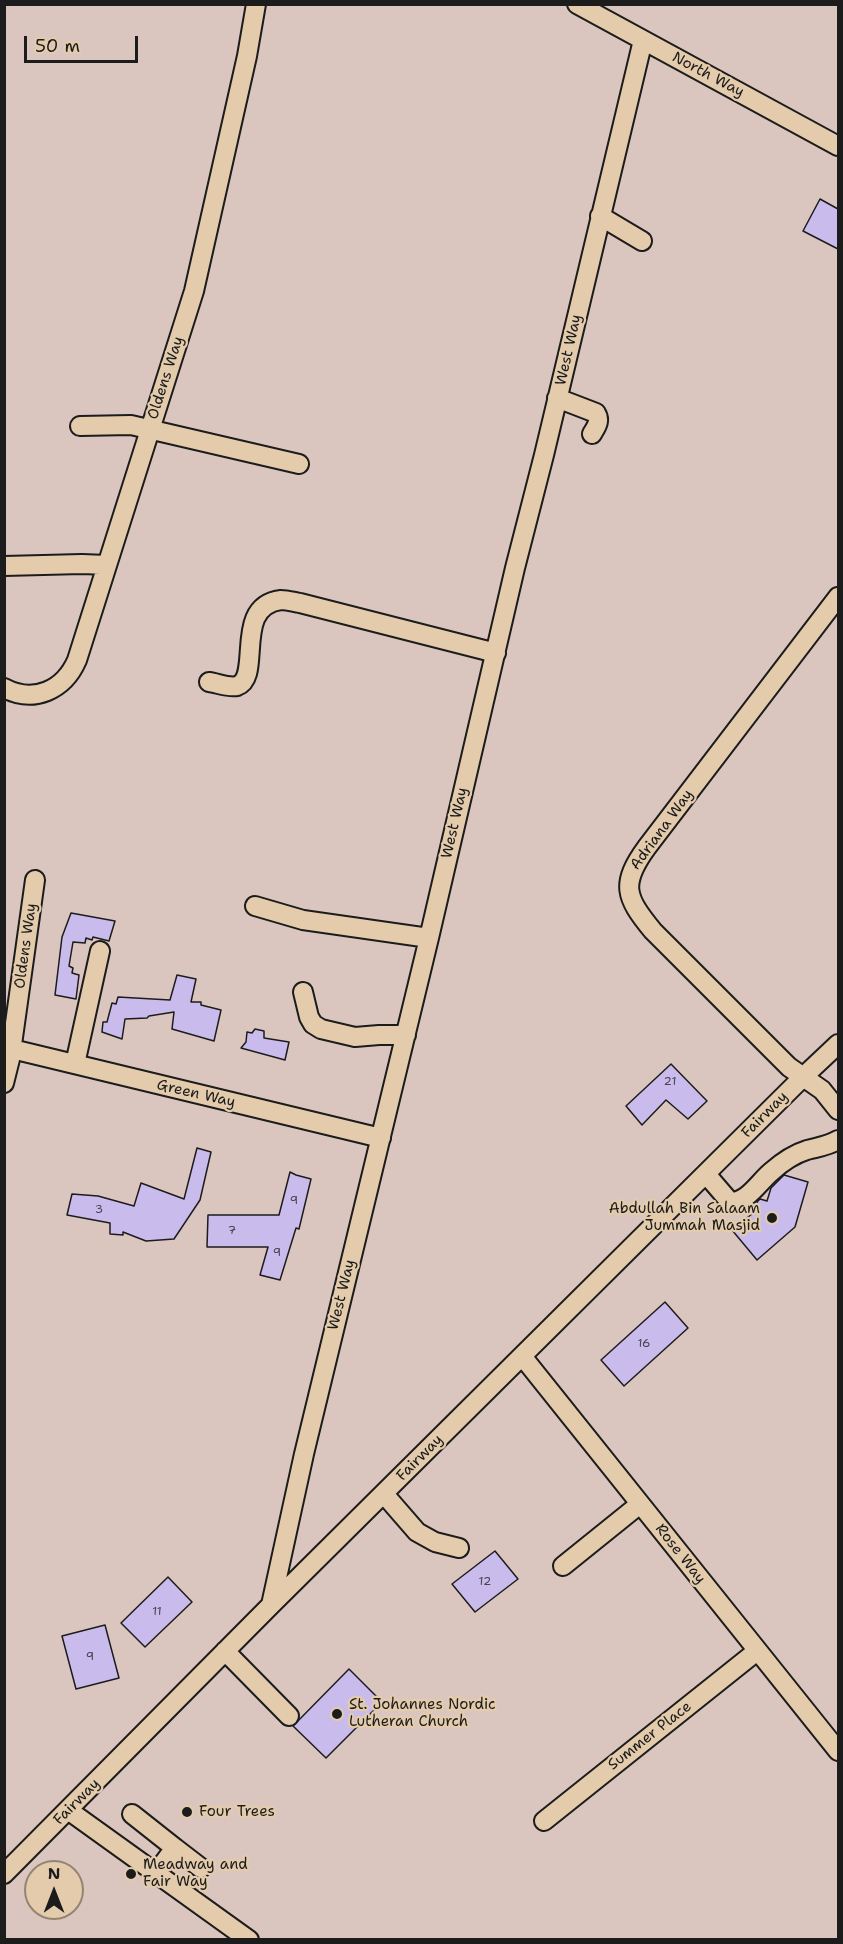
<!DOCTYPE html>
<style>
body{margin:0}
#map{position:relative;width:843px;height:1944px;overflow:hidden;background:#dbc6bf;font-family:"Shantell Sans",sans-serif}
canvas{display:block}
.frame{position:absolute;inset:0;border:6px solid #1c1c1c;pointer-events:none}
.north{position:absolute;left:24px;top:1860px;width:60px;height:60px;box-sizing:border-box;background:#e3cbac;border:2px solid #938572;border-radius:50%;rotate:0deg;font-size:16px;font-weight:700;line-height:24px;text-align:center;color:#1c1c1c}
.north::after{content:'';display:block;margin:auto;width:21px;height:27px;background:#1c1c1c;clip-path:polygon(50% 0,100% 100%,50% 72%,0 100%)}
.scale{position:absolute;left:24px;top:36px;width:114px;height:27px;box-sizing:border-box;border:3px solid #1c1c1c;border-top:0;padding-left:8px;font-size:18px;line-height:21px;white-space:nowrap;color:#1c1c1c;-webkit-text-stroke:4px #e3cbac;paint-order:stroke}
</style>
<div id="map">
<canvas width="843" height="1944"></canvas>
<div class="frame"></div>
<div class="north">N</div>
<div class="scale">50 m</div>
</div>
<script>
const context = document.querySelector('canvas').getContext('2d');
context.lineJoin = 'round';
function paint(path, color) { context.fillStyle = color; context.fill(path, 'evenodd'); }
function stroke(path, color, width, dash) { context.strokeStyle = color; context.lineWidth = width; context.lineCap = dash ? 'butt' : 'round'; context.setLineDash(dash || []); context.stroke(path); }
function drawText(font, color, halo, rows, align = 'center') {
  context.font = font + ' "Shantell Sans",sans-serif'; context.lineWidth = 4.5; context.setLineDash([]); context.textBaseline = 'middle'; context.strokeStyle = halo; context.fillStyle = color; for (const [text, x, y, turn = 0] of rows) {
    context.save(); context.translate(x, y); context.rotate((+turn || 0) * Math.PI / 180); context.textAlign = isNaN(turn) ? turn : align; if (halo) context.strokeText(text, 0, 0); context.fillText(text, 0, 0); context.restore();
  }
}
const building = new Path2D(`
 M820,199L838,209V249L803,231Z
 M71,913L115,921L109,941L93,937L92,940L86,938L85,943L73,942L69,966L73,968L72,973L79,975L76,999L55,995L62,937Z
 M177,975L196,979L191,1002H201V1005L221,1010L214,1041L172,1029L174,1012L149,1016L147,1018L125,1019L122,1039L102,1032L103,1022H107L112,1003L116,1004L118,997L170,1000Z
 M255,1029L264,1031V1038L289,1042L285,1060L241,1048L246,1042L247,1032L252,1033Z
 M671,1064L707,1101L688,1119L666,1100L642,1125L626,1106Z
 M197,1148L211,1152L200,1200L174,1239L146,1241L123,1232V1235L110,1234V1223L67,1215L72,1194L98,1196L134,1206L141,1183L184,1199Z
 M290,1172L296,1175L311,1179L299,1229L296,1228L280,1280L260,1275L268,1247H207L208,1215H279Z
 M784,1175L808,1182L795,1227L757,1260L732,1230L758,1209L757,1202L760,1199L767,1201L771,1188Z
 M665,1302L688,1328L624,1386L601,1360Z
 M495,1551L518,1579L475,1612L452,1584Z
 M168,1577L192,1602L145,1647L121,1623Z
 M105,1625L119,1678L76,1689L62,1636Z
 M349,1669L382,1702L326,1758L293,1726Z`);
const minor = new Path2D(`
 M577,4L838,146
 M600,216L642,241
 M557,398L596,413C601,421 596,427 592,434
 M80,426L131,425L299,464
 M4,566L82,564L107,565
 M838,597L647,847C620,884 625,897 653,931L789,1067L822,1090L838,1110
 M209,682C217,683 229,688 237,686C263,677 232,606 281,600C287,600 294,602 300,603L496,653
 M4,688C34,704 64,690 77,660L194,291L247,56L256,4
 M255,906L303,920L429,938
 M303,992L309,1017L313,1024L321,1029L355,1037L379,1035H406
 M12,1049L381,1138
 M75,1064L100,951
 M4,1083L10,1059L35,880
 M706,1174L730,1202C747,1203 759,1182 771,1172C781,1163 794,1154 807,1150C818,1147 828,1146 838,1140
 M522,1356L838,1751
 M384,1494L417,1532L435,1542L459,1548
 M563,1566L640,1504
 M271,1605L304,1454L429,938L515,568L544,455L643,40
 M225,1651L289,1716
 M68,1810L249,1940
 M132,1814L175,1848
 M544,1821L757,1651
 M156,1873L175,1848L201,1868
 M4,1874L271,1605L803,1077L838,1044`);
const markers = [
 [772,1218,6,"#1c1c1c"],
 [337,1714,6,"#1c1c1c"],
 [187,1812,6,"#1c1c1c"],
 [131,1874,6,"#1c1c1c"]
];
const numberNames = [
 ["21",670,1082],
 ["9",294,1201],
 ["3",99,1210],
 ["7",232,1231],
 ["9",277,1253],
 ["16",644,1344],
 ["12",485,1582],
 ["11",157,1612],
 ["9",90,1657]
];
const streetNames = [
 ["North Way",708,75,28],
 ["West Way",569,350,-77],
 ["Oldens Way",166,378,-72],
 ["West Way",455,823,-77],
 ["Adriana Way",662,830,-54],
 ["Oldens Way",26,946,-82],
 ["Green Way",196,1094,13],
 ["Fairway",765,1115,-45],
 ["West Way",342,1295,-76],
 ["Fairway",420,1458,-45],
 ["Rose Way",680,1554,52],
 ["Summer Place",650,1736,-38],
 ["Fairway",77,1802,-45]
];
const poiNames = [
 ["Abdullah Bin Salaam",760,1209,"right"],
 ["Jummah Masjid",760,1226,"right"],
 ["St. Johannes Nordic",349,1705],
 ["Lutheran Church",349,1722],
 ["Four Trees",199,1812],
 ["Meadway and",143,1865],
 ["Fair Way",143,1882]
];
paint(building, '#c9bbec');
stroke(building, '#1c1c1c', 1.5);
stroke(minor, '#1c1c1c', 22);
stroke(minor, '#e3cbac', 18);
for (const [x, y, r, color] of markers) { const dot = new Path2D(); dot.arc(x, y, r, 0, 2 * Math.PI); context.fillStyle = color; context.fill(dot); stroke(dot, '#e3cbac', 2); }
drawText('12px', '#474450', null, numberNames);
drawText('15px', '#1c1c1c', '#e3cbac', streetNames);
drawText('15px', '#1c1c1c', '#e3cbac', poiNames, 'left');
</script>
